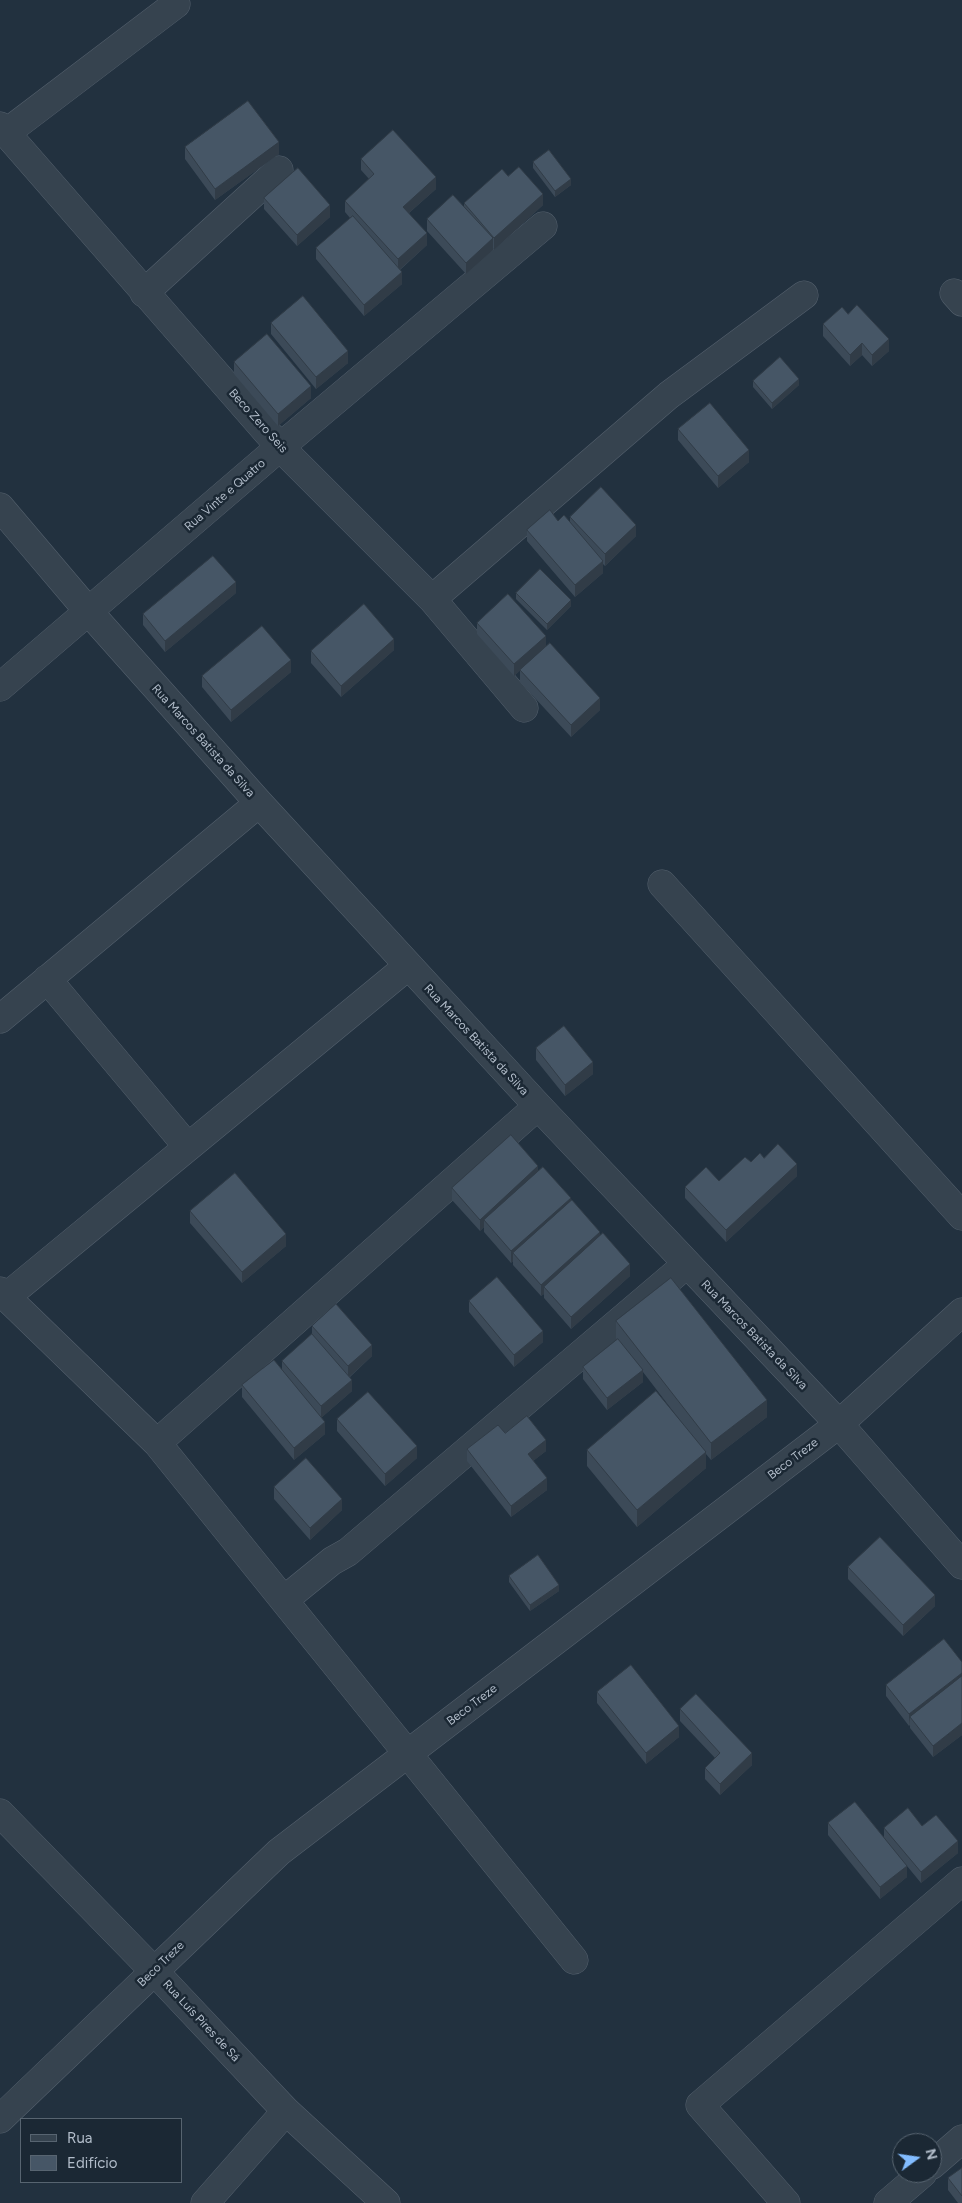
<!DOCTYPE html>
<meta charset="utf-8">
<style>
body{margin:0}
#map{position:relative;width:962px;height:2203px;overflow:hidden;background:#22313f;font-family:Figtree,sans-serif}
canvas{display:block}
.legend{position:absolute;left:20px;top:2118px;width:162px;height:65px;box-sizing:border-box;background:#1b2834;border:1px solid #576470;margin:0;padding:6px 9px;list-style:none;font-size:15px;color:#b2bdca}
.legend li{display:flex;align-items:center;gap:10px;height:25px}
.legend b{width:25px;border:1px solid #576470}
.north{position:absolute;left:892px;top:2133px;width:50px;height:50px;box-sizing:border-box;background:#1b2834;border:1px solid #576470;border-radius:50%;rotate:76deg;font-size:14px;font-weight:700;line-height:20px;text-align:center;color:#b2bdca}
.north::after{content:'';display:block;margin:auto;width:18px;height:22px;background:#82bcff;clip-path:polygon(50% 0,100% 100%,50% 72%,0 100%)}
</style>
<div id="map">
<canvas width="962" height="2203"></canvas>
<ul class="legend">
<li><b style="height:6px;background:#36434f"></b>Rua</li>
<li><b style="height:14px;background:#465666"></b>Edifício</li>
</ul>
<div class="north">N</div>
</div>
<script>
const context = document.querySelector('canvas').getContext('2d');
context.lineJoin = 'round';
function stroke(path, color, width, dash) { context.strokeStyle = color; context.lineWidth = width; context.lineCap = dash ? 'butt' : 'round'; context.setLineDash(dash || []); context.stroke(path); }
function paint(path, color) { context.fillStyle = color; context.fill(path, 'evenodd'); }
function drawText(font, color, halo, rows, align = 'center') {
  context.font = font + ' Figtree,sans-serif'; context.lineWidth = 5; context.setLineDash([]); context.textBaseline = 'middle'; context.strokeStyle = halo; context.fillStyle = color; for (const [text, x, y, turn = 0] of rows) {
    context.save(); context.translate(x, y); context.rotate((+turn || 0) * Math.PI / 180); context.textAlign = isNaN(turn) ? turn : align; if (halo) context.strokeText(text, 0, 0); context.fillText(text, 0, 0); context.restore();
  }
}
const street = new Path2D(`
 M0,126L280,447L432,599L524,708
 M6,133L176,4
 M144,293L279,170
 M954,293L962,302
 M0,507L89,612L259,803L538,1106L839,1424L962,1565
 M432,599L669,395L804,295
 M0,687L280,447L543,226
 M662,884L962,1216
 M47,979L187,1146
 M0,1019L259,803
 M0,1291L157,1443L574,1960
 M6,1297L408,966
 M157,1443L538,1106
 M284,1600L332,1561L348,1552L687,1264
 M0,1813L154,1971L286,2111L386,2203
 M0,2119L279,1852L839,1424L962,1312
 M932,2165L962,2139
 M205,2203L286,2111
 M786,2203L700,2105L962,1881
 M888,2203L923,2173`);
const wall = new Path2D(`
 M185,147L279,154L215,200L185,159Z
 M361,159L436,189L409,213L427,245L400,270L402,284L364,316L316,259V248L350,218L345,212V201L369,179L361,170Z
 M533,162L571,185L555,197L533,168Z
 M508,176L543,205L494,250L493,248V250L466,274L427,231V219L464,206V203Z
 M264,198L330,217L297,246L264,209Z
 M848,314L889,351L872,366L862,355L850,366L823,336V324Z
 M271,323L348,363L316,389L271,334Z
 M234,362L311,398L278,426L234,374Z
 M753,381L799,385L772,409L753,387Z
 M678,429L749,462L718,488L678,440Z
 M570,517L636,536L605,566L603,564V573L575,597L527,541V530L558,521L570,522Z
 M236,593L165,652L143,625V614Z
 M516,593L571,606L547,630L516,599Z
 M477,623L546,647L600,710L571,737L520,682V670L527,664L514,676L477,634Z
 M394,650L341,697L311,663V651Z
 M291,672L231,722L202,687V676Z
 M536,1048L593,1074L565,1096L536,1060Z
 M764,1158L797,1176L726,1242L685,1198V1187L719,1181L751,1162Z
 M538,1171L571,1202L600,1236L630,1276L571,1329L544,1298V1294L541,1296L513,1265V1261L511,1263L484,1232V1227L480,1231L452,1200V1188Z
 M190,1211L286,1246L242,1283L190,1223Z
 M469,1301L543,1342L514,1367L469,1312Z
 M616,1321L767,1417L711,1460L706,1454V1468L637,1527L587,1466V1450L682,1423L643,1372V1382L607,1410L583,1379V1367L617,1340L616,1338Z
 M312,1326L372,1356L350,1377L352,1391L321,1418L325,1434L294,1460L242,1397V1385L282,1370V1361L312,1334Z
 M337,1419L417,1458L385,1486L337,1431Z
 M505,1433L546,1451L533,1461L547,1490L511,1517L467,1461V1449Z
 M274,1487L342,1510L310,1540L274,1499Z
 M848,1567L935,1606L903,1636L848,1579Z
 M509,1576L559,1591L530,1611L509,1582Z
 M962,1662V1735L933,1757L910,1728V1725L909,1726L886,1696V1685Z
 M597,1692L679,1737L646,1764L597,1703Z
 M680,1709L752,1765L720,1795L705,1779V1768L715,1758L680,1721Z
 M828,1823L884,1837V1828L922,1826L958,1853L921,1883L907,1866V1877L880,1899L828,1835Z
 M962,2168V2203H958L948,2190V2178Z`);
const shadedWall = new Path2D(`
 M279,142V154L215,200V189Z
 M436,177V189L403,218V207Z
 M571,179V185L555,197V191Z
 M543,194V205L494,250V238Z
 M330,205V217L297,246V235Z
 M427,233V245L398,271V259Z
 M493,238V250L466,274V263Z
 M402,272V284L364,316V305Z
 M889,339V351L872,366V355Z
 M862,343V355L850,366V355Z
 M348,351V363L316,389V377Z
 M799,379V385L772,409V403Z
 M311,386V398L278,426V414Z
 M749,450V462L718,488V476Z
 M636,525V536L605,566V554Z
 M603,561V573L575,597V585Z
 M236,582V593L165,652V641Z
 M571,600V606L547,630V624Z
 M546,636V648L514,676V664Z
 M394,639V650L341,697V686Z
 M291,660V672L231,722V710Z
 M600,698V710L571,737V725Z
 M593,1062V1074L565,1096V1085Z
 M797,1164V1176L726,1242V1230Z
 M538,1166V1178L484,1220V1227L480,1231V1220Z
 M571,1198V1210L513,1253V1261L511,1263V1251Z
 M600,1232V1243L544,1287V1294L541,1296V1285Z
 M286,1234V1246L242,1283V1272Z
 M630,1264V1276L571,1329V1317Z
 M543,1331V1342L514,1367V1355Z
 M372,1345V1356L348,1378V1366Z
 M643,1370V1382L607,1410V1398Z
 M352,1380V1391L321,1418V1406Z
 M767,1400V1417L711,1460V1443Z
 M325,1422V1434L294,1460V1448Z
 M546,1440V1451L528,1465V1454Z
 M417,1446V1458L385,1486V1474Z
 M706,1452V1468L637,1527V1510Z
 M547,1478V1490L511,1517V1506Z
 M342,1499V1510L310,1540V1528Z
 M559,1585V1591L530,1611V1605Z
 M935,1595V1606L903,1636V1625Z
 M962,1673V1685L910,1717L909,1726V1714Z
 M962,1723V1735L933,1757V1746Z
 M679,1726V1737L646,1764V1753Z
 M752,1753V1765L720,1795V1784Z
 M958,1841V1853L921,1883V1872Z
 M907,1866V1877L880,1899V1887Z`);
const building = new Path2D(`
 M248,101L279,142L215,189L185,147Z
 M393,130L436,177L403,207L427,233L398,259L345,201L374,174L361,159Z
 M549,150L571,179L555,191L533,162Z
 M519,167L543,194L494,238L464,203L502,169L508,176Z
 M298,168L330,205L297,235L264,198Z
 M453,195L493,238L466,263L427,219Z
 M353,216L402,272L364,305L316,248Z
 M303,296L348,351L316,377L271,323Z
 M857,305L889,339L872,355L862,343L850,355L823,324L842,307L848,314Z
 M267,334L311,386L278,414L234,362Z
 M780,357L799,379L772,403L753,381Z
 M710,403L749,450L718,476L678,429Z
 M601,487L636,525L605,554L570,517Z
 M550,510L558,521L564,515L603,561L575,585L527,530Z
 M213,556L236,582L165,641L143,614Z
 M540,569L571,600L547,624L516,593Z
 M508,594L546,636L514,664L477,623Z
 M364,604L394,639L341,686L311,651Z
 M262,626L291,660L231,710L202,676Z
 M550,643L600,698L571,725L520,670Z
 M564,1026L593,1062L565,1085L536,1048Z
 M511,1135L538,1166L480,1220L452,1188Z
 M778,1144L797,1164L726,1230L685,1187L706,1167L719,1181L745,1157L751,1162L760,1153L764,1158Z
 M543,1167L571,1198L511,1251L484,1220Z
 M235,1173L286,1234L242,1272L190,1211Z
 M572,1200L600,1232L541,1285L513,1253Z
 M603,1233L630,1264L571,1317L544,1287Z
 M497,1277L543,1331L514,1355L469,1301Z
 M671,1278L767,1400L711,1443L616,1321Z
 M336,1304L372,1345L348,1366L312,1326Z
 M312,1334L352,1380L321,1406L282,1361Z
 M618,1339L643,1370L607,1398L583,1367Z
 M274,1360L325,1422L294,1448L242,1385Z
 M656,1391L706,1452L637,1510L587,1450Z
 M368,1392L417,1446L385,1474L337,1419Z
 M527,1416L546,1440L528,1454L547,1478L511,1506L467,1449L498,1425L505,1433Z
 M306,1458L342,1499L310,1528L274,1487Z
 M880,1537L935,1595L903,1625L848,1567Z
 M538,1555L559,1585L530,1605L509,1576Z
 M944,1639L962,1662V1673L909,1714L886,1685Z
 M631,1665L679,1726L646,1753L597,1692Z
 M962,1676V1723L933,1746L910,1717Z
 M696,1694L752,1753L720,1784L705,1768L720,1753L680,1709Z
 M855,1802L907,1866L880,1887L828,1823Z
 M908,1808L922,1826L936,1815L958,1841L921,1872L884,1828Z
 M962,2168V2196L948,2178Z`);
const streetNames = [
 ["Beco Zero Seis",258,421,48],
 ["Rua Vinte e Quatro",225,495,-41],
 ["Rua Marcos Batista da Silva",203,741,48],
 ["Rua Marcos Batista da Silva",476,1040,47],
 ["Rua Marcos Batista da Silva",754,1335,46],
 ["Beco Treze",793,1459,-37],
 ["Beco Treze",472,1705,-37],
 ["Beco Treze",161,1964,-44],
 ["Rua Luís Pires de Sá",201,2021,47]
];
stroke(street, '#54606d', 29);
stroke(street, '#36434f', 28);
paint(wall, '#3c4a58');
paint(shadedWall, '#313c47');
paint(building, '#465666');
stroke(building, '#313c47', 1);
drawText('12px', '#b2bdca', '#1b2834', streetNames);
</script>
